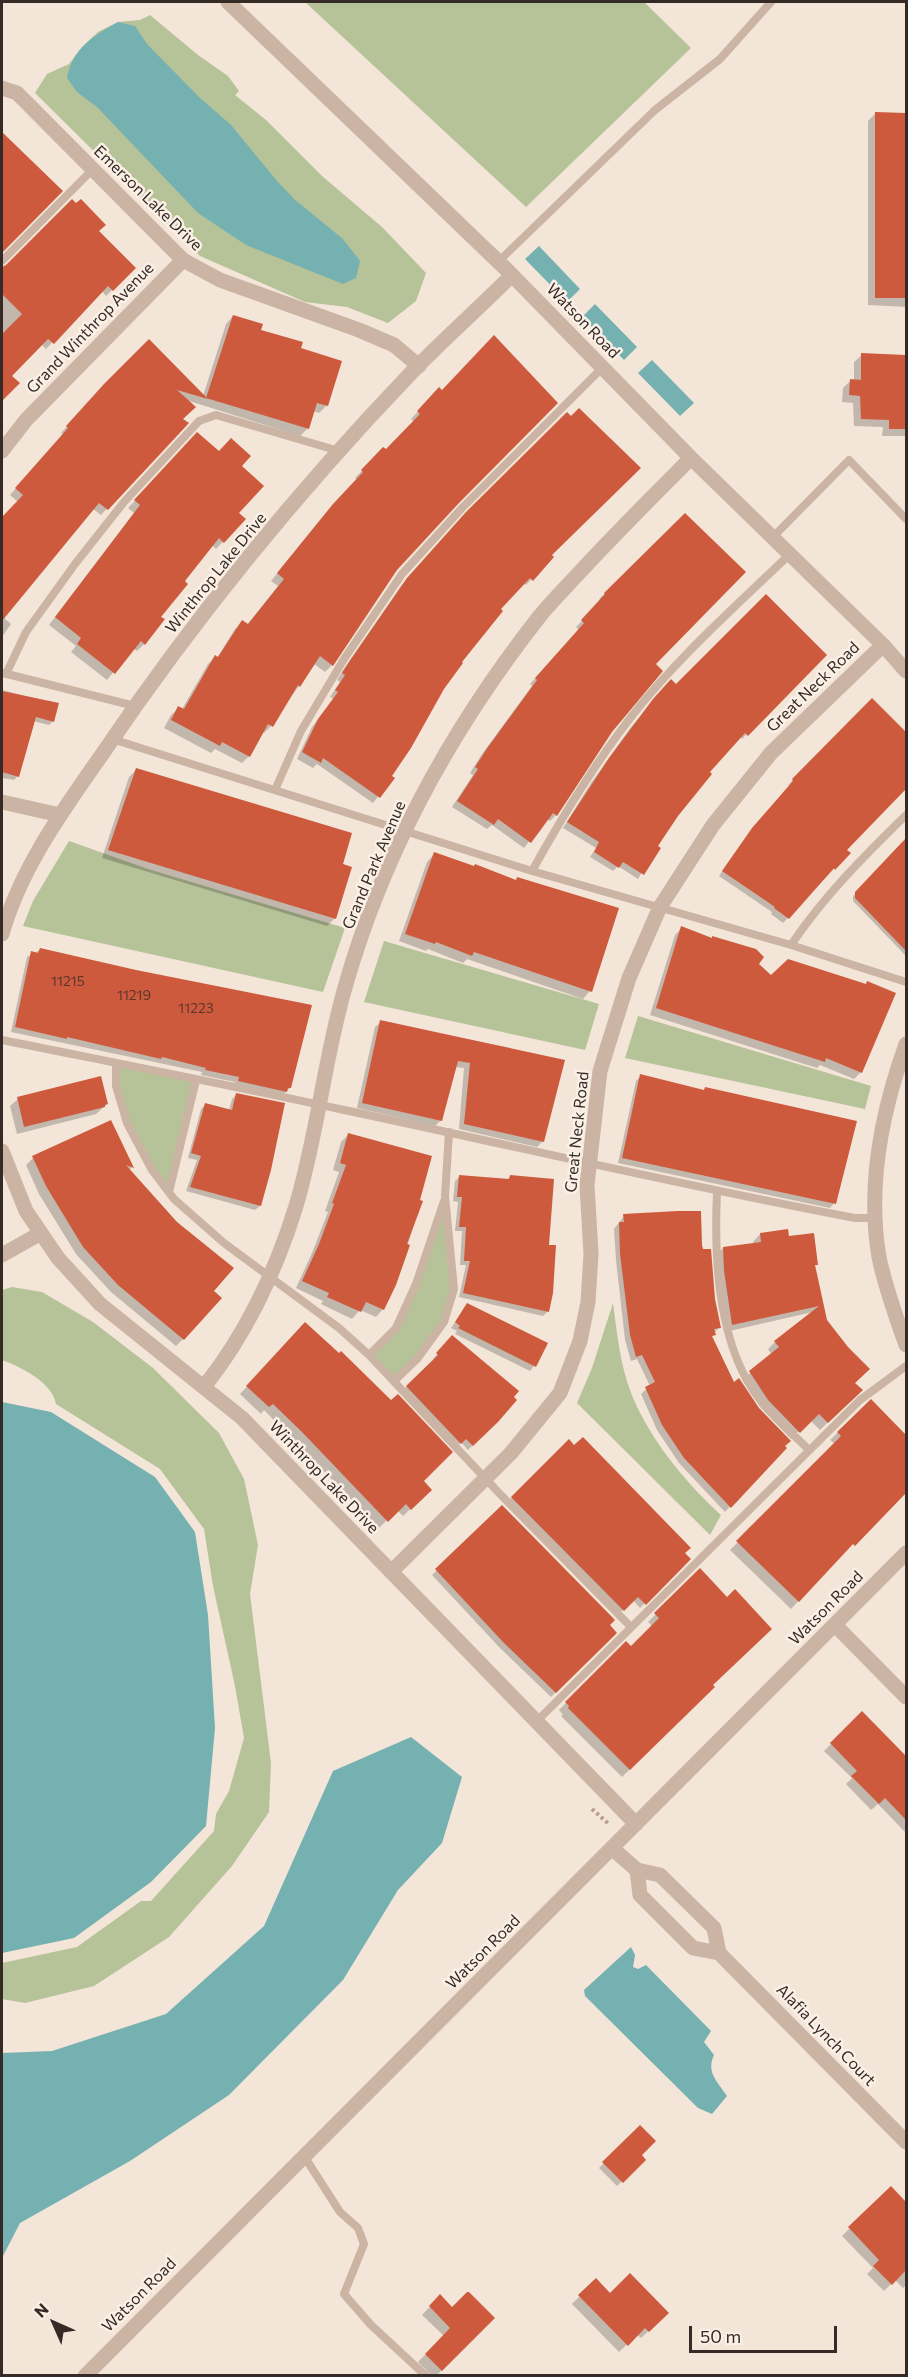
<!DOCTYPE html>
<style>
body{margin:0}
#map{position:relative;width:908px;height:2377px;overflow:hidden;background:#f3e5d8;font-family:Commissioner,sans-serif}
canvas{display:block}
.frame{position:absolute;inset:0;border:3px solid #362a26;pointer-events:none}
.north{position:absolute;left:24px;top:2293px;width:60px;height:60px;-webkit-text-stroke:4px #faf0e5;paint-order:stroke;rotate:315deg;font-size:16px;font-weight:700;line-height:24px;text-align:center;color:#362a26}
.north::after{content:'';display:block;margin:auto;width:21px;height:27px;background:#362a26;clip-path:polygon(50% 0,100% 100%,50% 72%,0 100%)}
.scale{position:absolute;left:689px;top:2326px;width:148px;height:27px;box-sizing:border-box;border:3px solid #362a26;border-top:0;padding-left:8px;font-size:18px;line-height:21px;white-space:nowrap;color:#362a26;-webkit-text-stroke:4px #faf0e5;paint-order:stroke}
</style>
<div id="map">
<canvas width="908" height="2377"></canvas>
<div class="frame"></div>
<div class="north">N</div>
<div class="scale">50 m</div>
</div>
<script>
const context = document.querySelector('canvas').getContext('2d');
context.lineJoin = 'round';
function paint(path, color) { context.fillStyle = color; context.fill(path, 'evenodd'); }
function stroke(path, color, width, dash) { context.strokeStyle = color; context.lineWidth = width; context.lineCap = dash ? 'butt' : 'round'; context.setLineDash(dash || []); context.stroke(path); }
function drawText(font, color, halo, rows, align = 'center') {
  context.font = font + ' Commissioner,sans-serif'; context.lineWidth = 5; context.setLineDash([]); context.textBaseline = 'middle'; context.strokeStyle = halo; context.fillStyle = color; for (const [text, x, y, turn = 0] of rows) {
    context.save(); context.translate(x, y); context.rotate((+turn || 0) * Math.PI / 180); context.textAlign = isNaN(turn) ? turn : align; if (halo) context.strokeText(text, 0, 0); context.fillText(text, 0, 0); context.restore();
  }
}
const green = new Path2D(`
 M305,2H644L691,48L526,207Z
 M150,15L198,55L228,76L239,91L235,95L266,120L322,176L382,227L426,273L416,301L388,323L347,307L305,302L200,256L35,93L47,74L69,64L82,47L98,32L118,22L140,20Z
 M69,841L148,869L345,928L323,992L23,926L33,901Z
 M384,941L599,1004L585,1050L364,1002Z
 M638,1016L871,1086L865,1109L625,1058Z
 M116,1063L196,1080L169,1192C141,1147 116,1118 116,1063Z
 M445,1196L454,1289L444,1322L394,1381L369,1355L396,1328Z
 M12,1287L42,1292L93,1322L153,1368L219,1433L244,1479L258,1545L250,1594L271,1763L269,1812L232,1866L169,1937L94,1986L25,2003L2,1999V1963L77,1947L141,1901H151L214,1831L216,1814L229,1791L244,1738L235,1686L213,1586L204,1529L160,1469L56,1404C52,1382 21,1367 2,1360V1290Z
 M613,1303C617,1333 620,1364 631,1393C650,1440 685,1482 721,1515L710,1535L577,1403L592,1368Z`);
const water = new Path2D(`
 M118,22L135,26L147,44L200,98L231,125L277,181L294,199L343,239L360,261L356,278L343,284L246,245L198,213L97,107L77,92L67,78C72,49 94,35 118,22Z
 M539,246L580,289L567,302L525,259Z
 M595,304L637,347L624,360L582,317Z
 M652,360L694,403L680,416L638,373Z
 M2,1402L51,1412L155,1477L195,1532L208,1615L215,1728L206,1826L151,1882L74,1938L2,1953Z
 M411,1737L462,1777L442,1843L398,1890L343,1980L229,2095L130,2161L20,2223L2,2258V2053L52,2051L166,2014L264,1926L333,1771Z
 M631,1947L635,1955L633,1967L638,1969L646,1965L711,2031L704,2042L714,2055C706,2072 717,2081 727,2096L712,2114L698,2108L585,1996L584,1990Z`);
const shadow = new Path2D(`
 M876,113L906,130V307L868,305V121Z
 M2,134L61,191L2,251Z
 M98,230L134,268L106,296L102,291L46,349L41,344L10,376L17,383L2,399V268Z
 M233,316L259,331L299,349L327,405L319,413L313,411L308,428L300,436L186,400L181,419L186,424L101,515L92,508L3,617L11,624L2,637V519L18,502L10,495L64,435L61,433L98,392L149,341L203,396L226,324Z
 M862,355L906,356V436H882L883,427L854,426L853,403L842,402L843,388L850,381H854V362Z
 M439,389L457,503L396,569L332,665L325,672L314,664L271,726L264,733L262,732L249,756L242,763L215,749L211,753L164,728L171,715L179,708L182,709L208,664L215,657L217,658L235,629L243,622L247,625L278,586L271,581L326,513L357,480L355,478L383,449L386,451L414,422L411,419Z
 M191,441L219,453L240,466L237,513L244,519L216,549L212,545L183,581L144,644L137,651L133,648L107,680L71,652L76,646L49,625L134,513L128,508Z
 M685,515L654,664L556,815L550,821L547,819L524,848L492,825L487,829L452,807L473,775L470,773L482,754L532,686L530,684L579,630L576,627L601,601L599,599Z
 M461,520L552,557L526,585L523,583L499,610L443,688L390,776L393,778L373,803L317,764L313,768L297,759L312,727L334,699L330,697L340,682L337,680L343,670L401,586Z
 M825,655L742,739L740,737L708,773L676,815L638,879L618,866L613,871L590,857L596,848L563,828L591,783L631,727L667,686H676Z
 M2,690L57,704L53,721L49,725L33,721L18,776L14,780L2,778Z
 M872,700L906,735V787L845,850L849,853L783,923L771,914L772,912L719,876L748,834L790,786L788,785Z
 M137,769L335,918L327,926L102,858L129,777Z
 M906,842V956L853,901V896Z
 M434,854L590,991L583,999L467,959L463,963L428,949L426,951L399,941L427,862Z
 M682,928L711,940L757,964L861,1072L854,1079L820,1065L817,1068L650,1015L675,935Z
 M40,950L290,1088L281,1096L234,1086L235,1082L201,1075L202,1072L11,1032L27,957Z
 M381,1022L511,1048L543,1141L537,1147L459,1129L464,1068L455,1067L441,1120L435,1126L357,1108L375,1027Z
 M641,1076L834,1203L830,1208L618,1163L636,1081Z
 M236,1095L260,1206L255,1210L186,1191L197,1160L188,1158L201,1109L205,1105L229,1110L232,1099Z
 M18,1099L107,1104L96,1114L17,1134L10,1106Z
 M111,1122L132,1167L129,1170L212,1291L183,1339L176,1346L111,1292L76,1254L39,1194L26,1165L33,1158Z
 M349,1134L421,1202L395,1285L383,1309L376,1317L360,1310L352,1319L321,1304L323,1301L296,1288L312,1253L328,1212L325,1211L339,1172L333,1170L341,1142Z
 M460,1176L507,1180L510,1177L547,1247L548,1311L543,1316L459,1297L466,1265H460L462,1231H455L458,1202L453,1201L455,1181Z
 M624,1216L701,1246L719,1327L711,1338L734,1385L785,1448L725,1512L679,1463L657,1430L641,1394L650,1386L637,1359L631,1361L625,1340L616,1260L614,1229Z
 M760,1234L787,1238L816,1264L814,1266L826,1320L853,1383L861,1390L820,1430L810,1420L791,1439L761,1408L742,1380L772,1355L768,1349L775,1342L813,1312L725,1332L716,1256L723,1248L753,1245V1242Z
 M467,1305L534,1366L530,1371L455,1334L457,1331L451,1328Z
 M298,1332L430,1490L403,1516L397,1510L379,1528L264,1410L261,1414L240,1394Z
 M448,1342L497,1421L468,1450L461,1442L455,1448L402,1391L434,1360L433,1359Z
 M871,1401L906,1437V1492L845,1551L791,1609L730,1550L744,1536L743,1534L835,1444L830,1440Z
 M569,1442L689,1559L640,1608L633,1600L618,1615L507,1502Z
 M502,1507L615,1633L551,1697L500,1648L432,1575Z
 M700,1570L713,1687L622,1777L561,1716L563,1715L559,1710L626,1643L631,1648L653,1627L648,1622Z
 M862,1713L906,1758V1833L878,1804L871,1810L846,1784L852,1778L824,1751Z
 M640,2127L639,2155L644,2160L617,2186L599,2168Z
 M890,2188L906,2204V2285L903,2288L895,2280L884,2291L867,2274L873,2268L842,2236Z
 M596,2280L610,2295L667,2313L641,2338L637,2335L619,2352L572,2304Z
 M440,2296L452,2309L493,2318L436,2376H432L418,2362L444,2336L422,2315Z`);
const building = new Path2D(`
 M875,112L906,113L905,298H875Z
 M2,132L63,191L2,253Z
 M72,199L76,203L81,199L106,225L99,231L136,268L113,291L108,286L54,344L48,339L12,376L20,383L2,401V334L22,314L2,294V267L6,265Z
 M233,315L263,324L261,330L303,342L301,348L342,361L328,406L317,403L309,429L206,398Z
 M494,335L558,403L458,504L397,570L333,666L320,656L300,687L298,685L273,727L268,724L250,757L222,742L220,746L171,720L178,706L184,709L215,655L218,657L242,620L248,624L284,579L277,573L333,504L363,472L361,470L383,447L386,449L420,414L417,411L439,387L442,390Z
 M149,339L208,399L177,390L196,407L183,419L189,423L108,510L99,503L2,621V517L23,495L15,488L68,428L66,426L104,384Z
 M861,353L906,355V429H889V420L861,419L860,396L849,395L850,379L861,380Z
 M579,408L641,468L552,555L554,557L533,581L530,578L501,609L503,611L462,662L463,663L444,689L411,748L392,776L395,778L380,798L323,758L321,763L302,752L318,719L338,692L335,690L345,675L342,673L349,662L407,578L466,512L567,412L571,416Z
 M197,432L219,451L231,438L251,456L242,466L264,486L239,513L246,519L224,543L219,538L185,581L188,584L161,617L165,619L145,645L141,641L115,674L77,644L81,638L55,617L140,505L134,500Z
 M685,513L746,572L656,664L663,671L612,732L557,816L553,813L531,843L498,819L494,825L457,801L478,769L475,767L488,747L537,680L535,678L584,623L581,620L605,594L604,593Z
 M766,594L827,655L748,736L745,733L710,772L712,774L678,816L658,846L661,848L644,875L623,862L619,868L594,852L599,842L567,822L609,758L653,699L671,679L676,684Z
 M2,691L59,703L54,722L36,717L19,777L2,772Z
 M872,698L906,732V789L847,850L851,853L835,870L834,868L789,919L774,908L775,907L722,871L752,828L793,781L792,779Z
 M136,768L352,833L343,864L352,867L336,919L108,850Z
 M906,838V951L855,898V892Z
 M434,852L474,866L475,864L516,880L517,877L619,908L592,992L474,952L472,956L436,942L435,944L405,934Z
 M681,926L712,938V936L756,949L764,957L759,964L771,975L788,959L866,984L867,981L896,993L862,1073L826,1058L825,1062L656,1008Z
 M40,948L136,970L312,1005L291,1088H288L287,1092L238,1081L239,1077L205,1070L206,1068L162,1057L161,1059L67,1037V1039L15,1027L31,951L38,953Z
 M380,1020L565,1060L544,1142L464,1124L470,1063L458,1061L442,1121L362,1103Z
 M640,1074L704,1090L705,1087L857,1121L836,1204L622,1158Z
 M101,1076L108,1104L105,1105V1107L24,1127L17,1097Z
 M236,1093L285,1103L271,1170L261,1206L190,1187L201,1156L191,1153L205,1103L232,1110Z
 M111,1120L134,1168L126,1165L177,1222L234,1268L214,1291L222,1298L184,1340L118,1285L83,1247L46,1186L32,1156Z
 M348,1133L432,1156L420,1200L423,1201L407,1244L410,1245L396,1285L384,1310L366,1302L361,1312L327,1297L329,1293L302,1281L319,1244L334,1204L332,1203L346,1165L340,1163Z
 M459,1175L509,1179L510,1175L554,1179L549,1245H556L553,1293L549,1312L463,1293L470,1261H464L466,1227H459L462,1197H457Z
 M678,1211H701L702,1245L703,1249H711L715,1299L721,1328L714,1329L716,1335L712,1336L734,1382L739,1378L759,1408L791,1441L785,1446L787,1448L731,1508L684,1458L662,1425L645,1387L655,1382L642,1355L636,1357L630,1335L620,1254L619,1222H624L623,1214Z
 M788,1229L789,1236L814,1233L818,1265H815L827,1320L848,1347L870,1369L855,1383L863,1390L828,1423L819,1414L800,1433L768,1400L749,1371L779,1347L774,1341L819,1306L732,1325L724,1271L723,1247L761,1242L760,1233Z
 M467,1303L548,1343L536,1367L458,1328L460,1326L455,1322Z
 M305,1322L339,1353L341,1351L391,1400L398,1394L453,1452L424,1481L432,1490L411,1510L406,1504L388,1522L302,1432L273,1404L269,1407L246,1386Z
 M452,1335L519,1391L514,1397L517,1400L498,1422L473,1446L466,1439L461,1444L406,1386L438,1355L436,1353Z
 M871,1399L906,1435V1493L855,1546L853,1544L799,1602L736,1541L841,1436L837,1432Z
 M583,1437L691,1548L685,1553L691,1559L646,1605L638,1597L624,1611L511,1497L569,1439L574,1445Z
 M502,1505L615,1620L610,1625L617,1633L556,1693L504,1643L435,1569Z
 M700,1568L727,1597L735,1589L772,1629L713,1685L715,1687L630,1770L568,1708L569,1706L565,1702L626,1641L631,1646L659,1618L654,1613Z
 M862,1711L906,1756V1820L885,1798L879,1804L851,1776L857,1771L830,1743Z
 M640,2125L656,2141L642,2155L646,2160L623,2183L602,2162Z
 M891,2186L906,2202V2270L892,2285L873,2266L879,2260L848,2227Z
 M630,2273L669,2313L649,2332L645,2328L628,2346L578,2295L596,2278L610,2293Z
 M467,2292H469L495,2318L442,2371L425,2354L450,2328L429,2306L440,2294L452,2307Z`);
const path = new Path2D(`
 M592,1809L609,1824`);
const lane = new Path2D(`
 M2,261L92,170
 M498,262L655,110L720,59L771,2
 M773,537L849,460L906,519
 M3,673L135,706
 M6,674L26,632L75,564L124,502L199,421L216,415L339,451
 M112,739L532,871L791,945L906,982
 M275,790L301,731L344,659L402,574L462,508L603,367
 M532,871C562,817 593,766 631,717C677,658 736,606 790,554
 M791,945C824,896 864,856 906,815
 M2,1040C116,1063 230,1085 344,1110C515,1146 684,1186 855,1218H876
 M116,1063V1086L127,1123L152,1170L174,1199L224,1243L339,1328L369,1355L499,1493L631,1627
 M169,1192L196,1080
 M717,1192C714,1257 717,1343 758,1397C772,1416 792,1433 809,1450
 M369,1355L396,1328L416,1284L444,1201
 M394,1381L418,1358L444,1322L454,1289L445,1196L449,1132
 M537,1721L860,1400L906,1366
 M304,2156L340,2212L358,2228L364,2244L344,2294L371,2325L426,2376`);
const street = new Path2D(`
 M228,2L507,270L691,458L883,645L906,671
 M2,88L17,93L183,260L220,280L359,330L394,345L419,366
 M2,451L26,420L183,260
 M2,802L60,815
 M2,934C21,867 64,809 103,753C193,620 300,489 411,373C444,339 479,308 512,275
 M906,1044C882,1111 867,1187 879,1257C885,1287 896,1317 906,1345
 M2,1151L26,1211L58,1258L100,1304L242,1418L636,1824
 M2,1255L41,1233
 M204,1387C246,1334 276,1271 296,1206C317,1136 324,1062 344,991C382,855 452,728 539,617C551,602 565,588 579,573C615,534 653,496 691,458
 M391,1572L511,1453L560,1393L580,1341L588,1302L591,1254L587,1185L600,1071L629,978L660,907L713,825L771,753L883,645
 M835,1625L906,1697
 M614,1850L637,1870L660,1875L714,1928L719,1953
 M637,1870L640,1895L693,1948L719,1953L906,2142
 M85,2376L906,1553`);
const numberNames = [
 ["11215",68,981],
 ["11219",134,995],
 ["11223",196,1008]
];
const streetNames = [
 ["Emerson Lake Drive",148,198,44],
 ["Watson Road",583,321,46],
 ["Grand Winthrop Avenue",90,328,-46],
 ["Winthrop Lake Drive",216,573,-51],
 ["Great Neck Road",813,687,-44],
 ["Grand Park Avenue",374,865,-67],
 ["Great Neck Road",577,1132,-84],
 ["Winthrop Lake Drive",324,1477,46],
 ["Watson Road",826,1608,-45],
 ["Watson Road",483,1952,-45],
 ["Alafia Lynch Court",826,2035,46],
 ["Watson Road",139,2295,-45]
];
paint(green, '#b6c298');
paint(water, '#76b1b1');
paint(shadow, '#0003');
paint(building, '#cd5a3c');
stroke(path, '#b79e8e', 4, [3, 3]);
stroke(lane, '#cbb4a4', 8);
stroke(street, '#cbb4a4', 15);
drawText('14px', '#5c362c', null, numberNames);
drawText('16px', '#362a26', '#faf0e5', streetNames);
</script>
